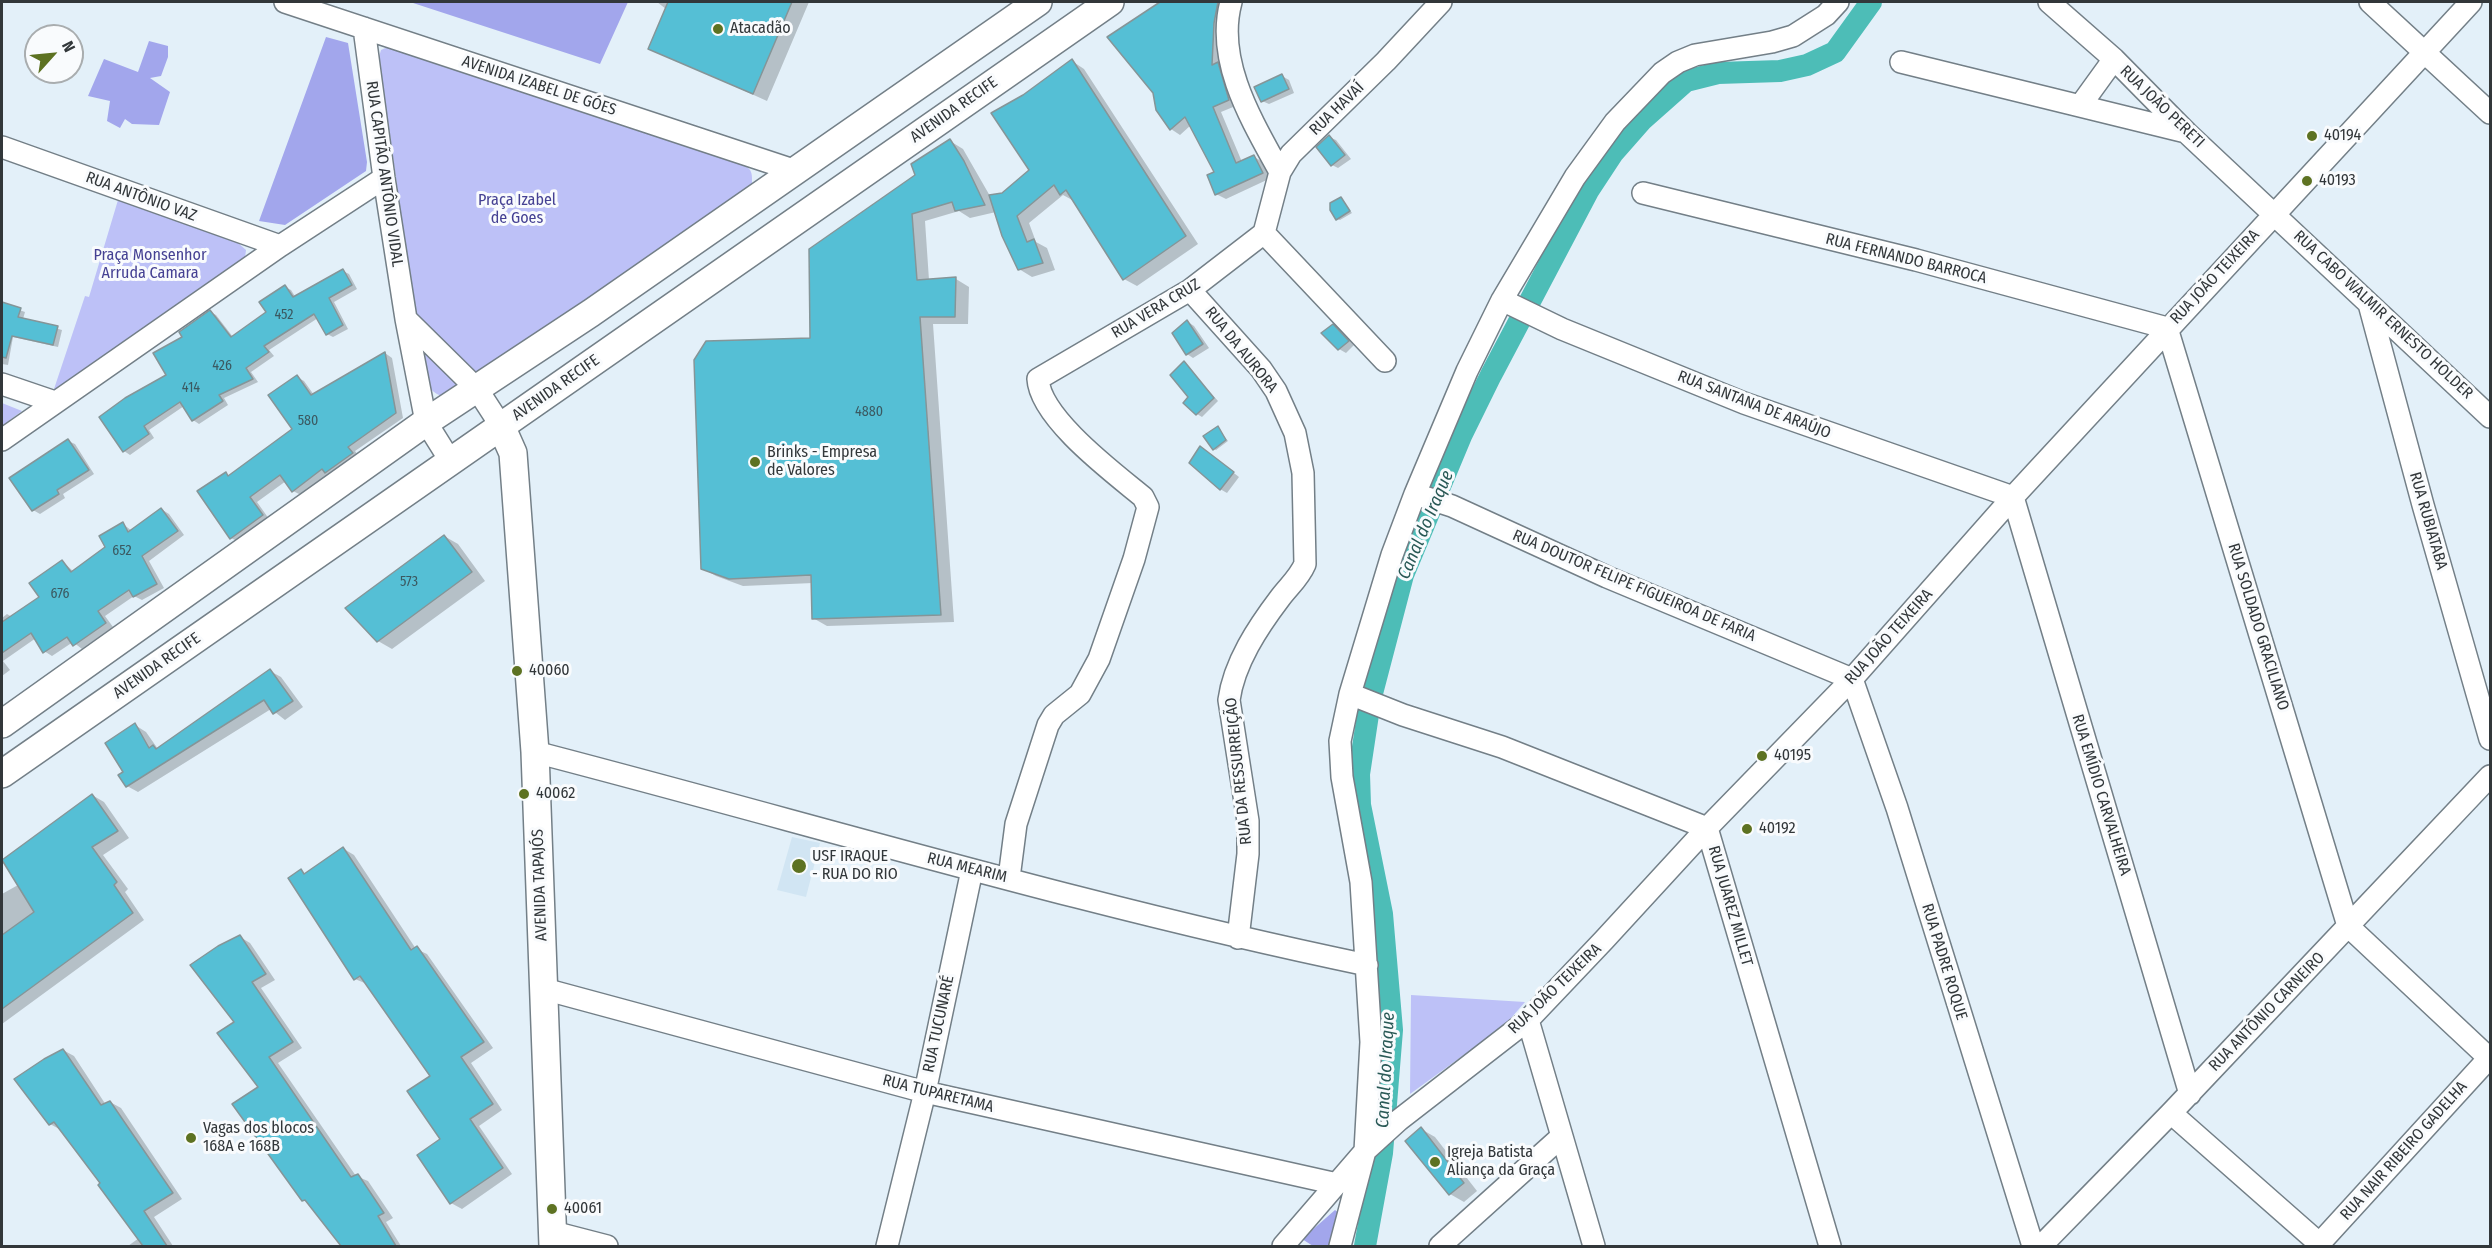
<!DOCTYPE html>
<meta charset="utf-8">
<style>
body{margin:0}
#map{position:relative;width:2492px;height:1248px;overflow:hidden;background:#e3f0f9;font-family:"Fira Sans Condensed",sans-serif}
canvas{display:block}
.frame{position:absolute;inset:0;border:3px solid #32373a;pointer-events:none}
.north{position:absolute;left:24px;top:24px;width:60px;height:60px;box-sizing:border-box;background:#f9fbfd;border:2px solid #a9adaf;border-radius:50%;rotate:63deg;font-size:16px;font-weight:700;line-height:24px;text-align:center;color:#32373a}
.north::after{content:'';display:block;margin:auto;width:21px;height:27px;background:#5d7222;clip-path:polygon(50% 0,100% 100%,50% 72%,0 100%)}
</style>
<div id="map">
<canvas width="2492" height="1248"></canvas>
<div class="frame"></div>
<div class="north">N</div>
</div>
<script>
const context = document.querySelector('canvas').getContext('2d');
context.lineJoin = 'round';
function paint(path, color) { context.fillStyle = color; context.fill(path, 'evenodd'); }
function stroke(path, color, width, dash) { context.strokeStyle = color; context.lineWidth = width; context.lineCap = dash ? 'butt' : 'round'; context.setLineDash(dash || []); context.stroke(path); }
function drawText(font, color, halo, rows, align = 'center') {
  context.font = font + ' "Fira Sans Condensed",sans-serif'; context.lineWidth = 6; context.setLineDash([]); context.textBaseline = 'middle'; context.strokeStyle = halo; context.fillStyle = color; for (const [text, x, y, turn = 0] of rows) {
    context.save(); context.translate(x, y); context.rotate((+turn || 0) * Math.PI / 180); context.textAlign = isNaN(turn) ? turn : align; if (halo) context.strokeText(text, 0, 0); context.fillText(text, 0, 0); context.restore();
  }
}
const built = new Path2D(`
 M792,837L820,843L806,897L777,890Z`);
const green = new Path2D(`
 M390,46L744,165C753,170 752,175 752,184L482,374L442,396C426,391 425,377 422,363L379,57L381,50Z
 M118,200L237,242L246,250L245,258L53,392L85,296L89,297Z
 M2,403L22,411L2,426Z
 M1411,995L1525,1002L1505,1025L1410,1094Z`);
const forest = new Path2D(`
 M410,2H628L600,64Z
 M326,37L348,43L367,162L366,171L285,225L259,221Z
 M149,41L168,46V57L161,76L150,78L170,92L159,125L132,124L125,119L120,128L107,121L110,101L88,96L104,59L138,72Z
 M1335,1210L1343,1216L1330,1246H1313L1302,1239Z`);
const shadow = new Path2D(`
 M657,2H809L767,101L650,48L666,9Z
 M1163,2H1230L1238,105L1221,112L1242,162L1254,157L1263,162L1271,178L1226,199L1216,194V172L1191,125L1180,135L1171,129L1158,109L1154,92L1109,38Z
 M1072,61L1084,69L1198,244L1137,286L1124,279L1074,201L1063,195L1029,223L1036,242L1047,248L1055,270L1032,277L1019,269L996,212L970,218L959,211L925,221L929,280L956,279L969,287L968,324H933L954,622L827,626L813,618V583L743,586L716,576L702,568L811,339L917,176L950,141L963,149L990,196L1003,194L1031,170L1024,96Z
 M1282,76L1289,80L1294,93L1269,104L1262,101Z
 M1329,137L1336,140L1351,159L1338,168L1332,165Z
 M1341,199L1352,213L1340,220L1337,219Z
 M343,271L349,274L357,289L334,302L348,329L333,337L327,334L318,318L269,350L274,356L251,372L258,382L224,398L228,405L199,424L193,420L184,406L149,430L154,438L130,455L124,451L101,417L168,375L185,337L210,312L216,315L233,337L268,313L285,287L291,290L296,298Z
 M2,304L25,312L23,319L62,330L58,347L13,337L8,365L2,364Z
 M1188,322L1194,326L1209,348L1193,358L1187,354Z
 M1333,326L1354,345L1346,353L1339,349Z
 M385,353L392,358L403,418L355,451L360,458L334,476L329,474L301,495L293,491L286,481L257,502L269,519L239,542L231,538L226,474L230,476L294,429L297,377L304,381L314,395Z
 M1184,363L1218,401L1202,417L1197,414L1190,397Z
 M1218,428L1228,441L1216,450L1214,449Z
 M68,441L75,444L94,474L63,494L65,498L40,514L33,510L11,478Z
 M1207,452L1239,477L1227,493L1220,489Z
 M161,509L169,514L184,535L149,561L164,588L142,600L134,596L105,616L113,627L82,649L73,642L52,656L44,651L36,638L3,661L10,670L2,676V618L7,614L12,617L41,598L62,561L74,572L107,548L123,524L132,531Z
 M444,536L458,544L485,581L392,649L378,641Z
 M270,671L281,677L303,707L285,720L271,709L138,792L127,786L125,772L135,725L146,732L158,749Z
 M92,795L104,802L129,838L103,855L128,889L125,892L144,920L2,1024V894L18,885L2,861Z
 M344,849L354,855L416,949L427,954L493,1048L471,1063L502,1110L479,1126L512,1174L462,1209L451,1203L432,1076L367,984L355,979L290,879L301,871L306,874Z
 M240,937L250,943L275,980L261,988L302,1048L278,1063L356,1176L368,1181L393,1218L386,1222L401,1246H343L311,1204L303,1200L236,1023Z
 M63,1050L74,1056L106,1105L110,1102L121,1108L182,1199L154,1217L173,1246H128L139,1238L103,1183L61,1130L50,1124Z
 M1421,1129L1435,1137L1477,1191L1464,1202L1450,1194L1407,1141Z`);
const canal = new Path2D(`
 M1365,1246L1382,1153L1392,1030L1382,914L1360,805L1359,774L1370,701L1403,575L1461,436L1491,375L1588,191L1613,153L1642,120L1686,81L1718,73L1780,71L1807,65L1835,52L1871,2`);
const building = new Path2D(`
 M668,2H792L753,94L648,49Z
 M1160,2H1218L1214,23L1212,65L1218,62L1229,100L1213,107L1236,163L1254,155L1263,173L1215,195L1207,175L1214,172L1185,117L1170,130L1156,110L1153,93L1107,37Z
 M1072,59L1186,236L1123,280L1066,190L1060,195L1054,185L1017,216L1027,242L1034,239L1043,263L1018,270L1002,236L989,195L1002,193L1029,170L991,113L1023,95Z
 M1282,74L1289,89L1261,102L1254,87Z
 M1329,135L1345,155L1331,166L1316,147Z
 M950,139L964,161L985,205L955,211L952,202L912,214L917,280L956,277L955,317H920L941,615L812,619L811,575L729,579L701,569L694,360L706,341L810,338L809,249L915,175L911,164Z
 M1341,197L1350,211L1336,220L1330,210V203Z
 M343,269L352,285L329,298L343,325L326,335L314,314L264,346L269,352L246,368L253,379L219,395L223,401L192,421L180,402L144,426L149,434L123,452L99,417L125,398L166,375L153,353L182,337L179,332L210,310L231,337L266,312L259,302L285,285L293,297Z
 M2,302L21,308L18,317L58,326L53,345L12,336L6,358L2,357Z
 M1187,320L1203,344L1186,355L1172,333Z
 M1333,324L1349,341L1338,350L1321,333Z
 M385,352L396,413L348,447L353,453L325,473L322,469L292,492L280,475L250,497L263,515L230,539L197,491L226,472L228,476L292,429L268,395L297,375L311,395Z
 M1184,361L1214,398L1196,415L1183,403L1188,397L1170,375Z
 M1218,426L1226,440L1213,450L1203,436Z
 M68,439L89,470L57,490L59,494L32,511L9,478Z
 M1200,446L1234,472L1220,490L1189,463Z
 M161,508L178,531L142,556L157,584L133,597L129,590L98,611L106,623L73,646L67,637L43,653L31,633L2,653V622L39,597L29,583L62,560L71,572L105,547L99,536L123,522L128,532Z
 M444,535L472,572L377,642L345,608Z
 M270,669L293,701L273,714L264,700L126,787L118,775L123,772L105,743L135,723L149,748L153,745L156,749Z
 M92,794L118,831L92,847L117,882L114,885L133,913L2,1009V935L34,912L2,860Z
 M343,847L411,950L417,946L484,1042L461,1057L493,1104L470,1119L503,1168L450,1204L417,1155L440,1139L407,1091L430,1076L360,976L354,980L288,878L301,869L304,874Z
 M240,935L266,974L252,982L293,1042L269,1057L351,1177L358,1174L384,1213L378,1216L396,1246H341L305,1200L302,1201L232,1104L258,1087L217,1033L234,1022L190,965L218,946Z
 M63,1049L101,1105L110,1101L173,1193L144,1211L167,1246H143L98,1185L100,1183L54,1122L49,1125L14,1079L44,1059Z
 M1421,1127L1464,1183L1449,1195L1405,1141Z`);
const minor = new Path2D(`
 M285,2L793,170
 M1231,2C1215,61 1252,121 1280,172
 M2049,2L2114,59L2187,133L2490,417
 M2370,2L2490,113
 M364,28L384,178L406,319L426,422L451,462
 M1901,62L2186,132
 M2080,106L2114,59
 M2,147L280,246
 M1643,193L1916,260L2167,328L2348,926L2490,1059
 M1264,233L1280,172L1291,154L1386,61L1441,2
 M1264,233L1385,361
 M1190,290L1261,369L1276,391L1295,433L1303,473L1305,564C1299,578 1289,586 1280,598C1258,627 1234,663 1229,700L1248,821V854L1238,938
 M1502,300L1562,329L1744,403L2013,497L2190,1094
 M2369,304L2423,505L2490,739
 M406,319L477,389L501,426
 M2,384L55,402
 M2,440L280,246L384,178
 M1415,494L1452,506L1607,577L1852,679L1897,808L2033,1246
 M1350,694L1403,715L1502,747L1707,828L1830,1246
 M535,752C812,824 1087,907 1367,965
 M1009,878L1016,824L1048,725L1054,715L1080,694L1099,659L1134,559L1148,507L1143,497C1114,473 1040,418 1038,379L1190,290L1264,233
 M544,989L925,1092L1337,1184
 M1528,1020L1594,1246
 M2171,1113L2322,1246
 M553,1232L607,1246
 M2319,1244L2489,1058
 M887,1246L925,1092L972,870
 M1283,1246L1365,1151L1399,1120L1528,1020L1604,940L1707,828L1852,679L2013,497L2471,2
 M1340,1246L1365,1151L1371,1042L1361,882L1342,777L1340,741L1350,694L1392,555L1415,494L1467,371L1502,300L1575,177L1615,122L1662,73L1678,62L1695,55L1772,42L1793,36L1826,15L1838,2
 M1440,1246L1561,1137
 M2041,1246L2171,1113L2490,776`);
const major = new Path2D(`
 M501,426L513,453L535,752L553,1246
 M2,724L426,422L591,313L1038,2
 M2,774L1110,2`);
const markers = [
 [718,29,6,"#5d7222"],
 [2312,136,6,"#5d7222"],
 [2307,181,6,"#5d7222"],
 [755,462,6,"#5d7222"],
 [517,671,6,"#5d7222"],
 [1762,756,6,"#5d7222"],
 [524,794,6,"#5d7222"],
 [1747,829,6,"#5d7222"],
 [799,866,8,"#5d7222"],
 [191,1138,6,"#5d7222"],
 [1435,1162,6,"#5d7222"],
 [552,1209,6,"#5d7222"]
];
const numberNames = [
 ["452",284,315],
 ["426",222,366],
 ["414",191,388],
 ["4880",869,412],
 ["580",308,421],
 ["652",122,551],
 ["573",409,582],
 ["676",60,594]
];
const poiNames = [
 ["Atacadão",730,29],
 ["40194",2324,136],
 ["40193",2319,181],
 ["Brinks - Empresa",767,453],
 ["de Valores",767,471],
 ["40060",529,671],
 ["40195",1774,756],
 ["40062",536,794],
 ["40192",1759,829],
 ["USF IRAQUE",812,857],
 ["- RUA DO RIO",812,875],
 ["Vagas dos blocos",203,1129],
 ["168A e 168B",203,1147],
 ["Igreja Batista",1447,1153],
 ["Aliança da Graça",1447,1171],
 ["40061",564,1209]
];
const streetNames = [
 ["AVENIDA IZABEL DE GÓES",539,86,18],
 ["RUA JOÃO PERETI",2162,107,44],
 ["RUA HAVAÍ",1337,109,-44],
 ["AVENIDA RECIFE",954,110,-35],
 ["RUA CAPITÃO ANTÔNIO VIDAL",384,174,82],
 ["RUA ANTÔNIO VAZ",141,197,20],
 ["RUA FERNANDO BARROCA",1906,259,14],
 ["RUA JOÃO TEIXEIRA",2215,277,-47],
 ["RUA VERA CRUZ",1156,309,-31],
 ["RUA CABO WALMIR ERNESTO HOLDER",2383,315,43],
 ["RUA DA AURORA",1241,350,51],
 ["AVENIDA RECIFE",556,388,-35],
 ["RUA SANTANA DE ARAÚJO",1754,405,21],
 ["RUA RUBIATABA",2428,521,74],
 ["RUA DOUTOR FELIPE FIGUEIROA DE FARIA",1634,586,23],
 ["RUA SOLDADO GRACILIANO",2258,627,73],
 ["RUA JOÃO TEIXEIRA",1889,637,-48],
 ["AVENIDA RECIFE",157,666,-35],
 ["RUA DA RESSURREIÇÃO",1239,771,-96],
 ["RUA EMÍDIO CARVALHEIRA",2101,795,73],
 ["RUA MEARIM",967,868,14],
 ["AVENIDA TAPAJÓS",540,885,-92],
 ["RUA JUAREZ MILLET",1730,906,74],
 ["RUA PADRE ROQUE",1944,962,73],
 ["RUA JOÃO TEIXEIRA",1555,989,-44],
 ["RUA ANTÔNIO CARNEIRO",2267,1012,-46],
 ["RUA TUCUNARÉ",939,1024,-78],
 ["RUA TUPARETAMA",938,1094,14],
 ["RUA NAIR RIBEIRO GADELHA",2404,1151,-48]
];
const parkNames = [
 ["Praça Izabel",517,201],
 ["de Goes",517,219],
 ["Praça Monsenhor",150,256],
 ["Arruda Camara",150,274]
];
const waterNames = [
 ["Canal do Iraque",1426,525,-67],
 ["Canal do Iraque",1386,1070,-87]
];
paint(built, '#d1e5f3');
paint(green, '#bdc1f7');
paint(forest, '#a2a6ec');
paint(shadow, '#0003');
stroke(canal, '#4dbdb7', 22);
paint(building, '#55bfd5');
stroke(building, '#859598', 1.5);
stroke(minor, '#737f87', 24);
stroke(major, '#737f87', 30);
stroke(minor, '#fff', 21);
stroke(major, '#fff', 27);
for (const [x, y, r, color] of markers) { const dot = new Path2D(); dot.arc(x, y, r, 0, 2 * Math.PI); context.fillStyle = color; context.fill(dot); stroke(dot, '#f9fbfd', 2); }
drawText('14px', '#3b5961', null, numberNames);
drawText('16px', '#32373a', '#f9fbfd', poiNames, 'left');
drawText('16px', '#32373a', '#f9fbfd', streetNames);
drawText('16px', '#454193', '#f9fbfd', parkNames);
drawText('italic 18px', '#295956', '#f9fbfd', waterNames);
</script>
